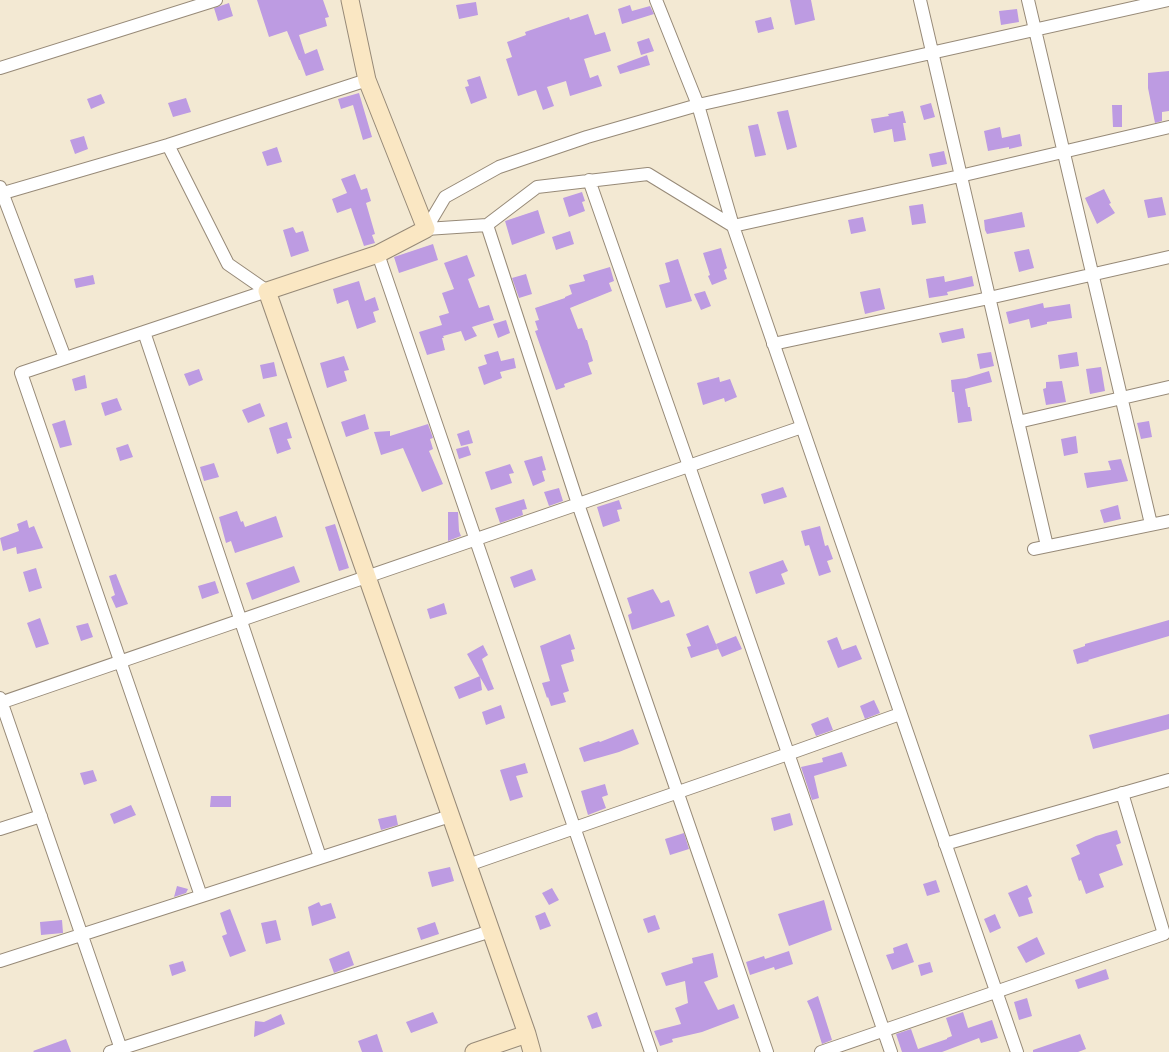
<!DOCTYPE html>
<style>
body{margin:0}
canvas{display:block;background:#f3e9d3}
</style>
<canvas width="1169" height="1052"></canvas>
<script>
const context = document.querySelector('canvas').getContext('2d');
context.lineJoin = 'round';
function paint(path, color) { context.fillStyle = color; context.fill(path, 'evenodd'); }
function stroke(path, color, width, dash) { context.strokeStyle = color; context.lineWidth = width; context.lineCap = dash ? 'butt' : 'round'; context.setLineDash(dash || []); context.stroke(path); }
const building = new Path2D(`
 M257,0H323L329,17L325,18L327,26L299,35L305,54L317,49L324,70L306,76L300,60H299L287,31L269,37Z
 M790,0H811L815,20L795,25Z
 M476,2L478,15L459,19L456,5Z
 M229,3L233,16L218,21L214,8Z
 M630,5L632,11L650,6L654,14L622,24L618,9Z
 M1017,9L1019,22L1001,25L999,11Z
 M588,14L595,35L605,32L611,51L584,59L590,78L598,75L602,86L570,96L566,81L547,87L554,106L543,110L536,90L518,96L506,59L512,57L507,42L526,35L525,32L569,17L570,20Z
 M771,17L774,29L758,33L755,21Z
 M649,38L654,51L641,55L637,42Z
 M647,55L650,65L620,74L617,66Z
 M1169,71V111L1162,112V121L1155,123L1148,88V73Z
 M480,76L487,98L471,104L465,87L469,86L467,80Z
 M359,93L372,137L363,140L353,105L341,109L338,99Z
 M101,94L105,103L91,109L87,99Z
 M186,98L191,112L173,117L168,103Z
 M931,103L935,117L924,120L920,106Z
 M1112,105H1122V127H1113Z
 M788,110L797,147L787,150L777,112Z
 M903,111L906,123H903L906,140L894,142L892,129L874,133L871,119L889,116L888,114Z
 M758,124L766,155L755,157L748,126Z
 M1000,127L1002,138L1020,134L1022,146L1009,149V147L988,151L984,131Z
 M84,136L88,149L75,154L70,140Z
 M277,147L282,162L267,166L262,152Z
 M944,151L947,164L932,167L929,154Z
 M355,174L361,190L367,188L371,201L366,203L375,234L372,235L375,243L364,246L351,208L337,213L332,199L347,193L341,179Z
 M1104,189L1111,203L1109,204L1115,213L1097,224L1085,198Z
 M582,192L585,201L582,202L585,211L569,217L563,198Z
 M1162,197L1166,215L1148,218L1144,200Z
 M923,204L926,223L912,225L909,206Z
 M538,210L545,233L512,245L505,221Z
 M1022,212L1025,227L987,234L985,230L984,220Z
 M863,217L866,231L851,234L848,220Z
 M293,227L296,233L303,231L309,251L291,257L283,230Z
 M570,231L574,244L556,250L552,237Z
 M433,244L438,260L399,273L394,257Z
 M721,248L727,268L724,270L727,279L712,285L708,276L710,275L703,253Z
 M1029,249L1034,268L1019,272L1014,252Z
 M467,255L475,276L468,279L479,308L489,305L494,320L472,327L477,336L465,341L461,331L443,336L444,338H442L445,350L427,355L419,332L442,325L439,316L449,313L442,293L454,289L444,263Z
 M678,259L692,301L666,308L659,285L670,282L665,263Z
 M610,267L614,281L609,283L612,291L570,308L578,329L582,328L586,340H587L593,361L588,363L592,374L564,384L565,387L556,390L535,331L538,330L535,321L539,320L535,308L565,298V297L572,294L569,285L585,281L583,275Z
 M526,274L532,294L519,298L512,278Z
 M93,275L95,284L76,288L74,279Z
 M944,276L945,282L972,276L974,286L947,292L948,295L929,298L926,279Z
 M359,281L365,301L375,297L379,310L373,312L376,322L357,329L348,300L337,304L333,289Z
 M880,288L885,309L865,314L860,292Z
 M705,291L711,306L701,310L694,294Z
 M1043,303L1044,308L1070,304L1072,318L1047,322V324L1031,328L1029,319L1009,324L1006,312Z
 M506,320L510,333L498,338L493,324Z
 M963,328L965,338L942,343L939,333Z
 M498,351L501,361L514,358L516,368L500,372L502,378L484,385L478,367L487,364L484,355Z
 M991,352L994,366L980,369L977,354Z
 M1077,352L1079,366L1060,369L1058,355Z
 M344,356L349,370L344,371L347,381L327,388L320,363Z
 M274,362L277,376L263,379L260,365Z
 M1101,367L1105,391L1090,394L1086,369Z
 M199,369L203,380L189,386L184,374Z
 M989,371L992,382L965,389L968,407H970L972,421L958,423L954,392H952L951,380L966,378Z
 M85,375L87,388L75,391L72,379Z
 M719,377L720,382L730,379L737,397L725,402L724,398L703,405L697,383Z
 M1062,381L1066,402L1046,405L1043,389L1046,388V382Z
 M117,398L122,410L105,416L101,403Z
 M260,403L265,416L248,423L242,410Z
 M365,414L369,429L346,437L341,422Z
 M65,420L72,445L60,448L52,424Z
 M1149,421L1152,437L1141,439L1137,423Z
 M287,422L292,438L287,439L291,449L277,454L269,428Z
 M428,424L433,438L430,439L433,449L429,451L443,484L422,492L403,448L381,455L374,432L390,431V436Z
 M469,430L473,443L461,446L457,434Z
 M1076,436L1078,453L1064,456L1061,439Z
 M128,444L133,457L120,461L116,448Z
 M468,446L471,455L459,459L456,449Z
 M542,456L546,470L542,471L545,481L533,486L524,461Z
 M1121,459L1128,481L1087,488L1084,473L1111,470L1108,461Z
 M214,463L219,477L204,481L200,467Z
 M510,464L514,473L509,474L512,483L491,490L485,472Z
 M783,487L787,497L764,504L761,494Z
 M559,488L563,501L549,506L544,492Z
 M524,499L527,509L522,510L523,515L500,523L495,508Z
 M619,500L622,509L617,510L620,521L603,527L597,507Z
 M1118,505L1121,519L1104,523L1100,510Z
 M237,511L241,522L243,521L245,527L276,516L283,537L235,553L231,541L226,543L219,517Z
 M448,512H458L459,531L461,536L448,541Z
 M27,520L29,528L34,526L43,548L17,554L16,547L3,551L0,538L19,531L17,524Z
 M335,524L349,568L339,571L325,527Z
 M820,526L825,546L828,545L833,559L827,561L831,572L819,576L809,545L805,546L801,531Z
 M783,560L788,571L781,574L785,584L756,594L749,572Z
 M294,566L300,582L252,600L246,583Z
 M36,568L42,588L29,592L23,572Z
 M532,569L536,580L514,588L510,577Z
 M116,574L128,604L116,608L111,597L115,595L109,576Z
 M215,581L219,593L202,599L198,586Z
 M653,589L661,603L669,600L675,616L632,630L628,615L632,613L627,598Z
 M444,603L447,614L430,619L427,609Z
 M40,618L49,644L36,648L27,623Z
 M1169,620V636L1088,660L1089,661L1077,664L1073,650L1085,646V644Z
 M88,623L93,637L81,641L76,626Z
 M708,625L718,649L691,658L687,647L691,646L686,634Z
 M570,634L575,649L571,650L574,661L561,665L569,691L563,693L566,702L551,706L548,697L547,698L542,683L550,681L540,646Z
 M736,636L742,649L722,657L716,644Z
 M837,637L842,650L856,645L862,659L838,668L827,641Z
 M483,645L488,655L482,659L494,689L488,691L467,654Z
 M480,676L482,690L459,699L454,687Z
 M874,700L880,713L865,719L860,706Z
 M501,705L505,718L486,725L482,712Z
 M1169,714V729L1093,749L1089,735Z
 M828,717L833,730L816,736L811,724Z
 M633,729L639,744L619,752L584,762L579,748L599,741L600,742Z
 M842,752L847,766L814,776L819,798L812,800L801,767L823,762L822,758Z
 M525,763L528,773L516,776L523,797L510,801L500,770Z
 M93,770L97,781L84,785L80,773Z
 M605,784L608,795L602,797L606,808L588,815L581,791Z
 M211,796H231V807H210Z
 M131,805L136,815L114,824L110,814Z
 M790,813L793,825L774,831L771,818Z
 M396,815L398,825L381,830L378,819Z
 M1117,830L1121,843L1116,845L1123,865L1099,874L1104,887L1086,894L1081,880L1079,881L1071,858L1080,854L1076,845L1096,836Z
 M684,833L689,849L670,855L665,839Z
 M450,867L454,881L432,887L428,872Z
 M936,880L940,892L927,896L923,884Z
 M1027,885L1032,896L1028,898L1033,913L1019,917L1008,893Z
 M177,886L188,889L186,893L174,897Z
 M552,888L559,900L549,905L542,893Z
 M824,900L832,930L789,946L778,914Z
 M319,902L321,906L331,903L336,918L312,926L308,907Z
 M230,909L246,951L230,957L222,936L227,934L220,913Z
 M545,912L551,926L540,930L535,916Z
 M995,914L1001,928L990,933L984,919Z
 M655,915L660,929L648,933L643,919Z
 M62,920L63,933L41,935L40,922Z
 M276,920L281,940L266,944L261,923Z
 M435,922L439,934L421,940L417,928Z
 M1037,937L1045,954L1026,963L1017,947Z
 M907,943L914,962L892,970L886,955L894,953L893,948Z
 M349,951L354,965L334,973L329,959Z
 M789,951L793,964L775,970L774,967L750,975L746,962L764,956L765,959Z
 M713,953L718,977L704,982L718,1010L734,1004L739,1018L702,1032L672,1039L673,1042L660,1046L654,1031L681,1024L675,1008L688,1003L685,981L666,986L661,973L693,963L692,958Z
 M183,961L186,971L172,976L169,965Z
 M930,962L933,972L921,976L918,965Z
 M1106,969L1109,979L1078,989L1075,980Z
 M818,996L832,1040L822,1044L812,1012L807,1001Z
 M1027,998L1032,1016L1019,1020L1014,1002Z
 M433,1012L438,1023L411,1033L406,1022Z
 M597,1012L602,1026L592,1029L587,1016Z
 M963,1012L968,1028L992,1020L998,1038L981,1043L979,1038L942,1052H902L896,1034L911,1029L918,1049L947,1039V1038L952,1036L946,1018Z
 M281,1014L285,1024L254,1037L255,1021L264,1022Z
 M377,1034L383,1052H362L358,1041Z
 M1080,1034L1086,1049L1078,1052H1033V1050Z
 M66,1039L71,1052H34L33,1051Z`);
const street = new Path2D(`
 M656,0L698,105L733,226L1017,1052
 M920,0L1047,546
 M1028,0L1151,524
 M0,68L216,0
 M168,145L228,264L267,291
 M589,180L689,466L891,1052
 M0,187L65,358
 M0,194L168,145L367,80
 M487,225L578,504L767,1052
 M426,229L445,197L499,167L587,137L698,105L1168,0
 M426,229L487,225L537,187L648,174L733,226L960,176L1169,127
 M378,254L651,1052
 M144,332L320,857
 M773,344L989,298L1169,257
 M1018,422L1169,387
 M1034,549L1169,521
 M0,698L122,1052
 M0,703L802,427
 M0,829L41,816
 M945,844L1169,780
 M468,865L788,754L900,714
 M201,896L21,373L267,291
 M0,961L450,816
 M110,1052L491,931
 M821,1052L1164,934L1122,793`);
const secondary = new Path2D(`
 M350,0L367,80L426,229L378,254L267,291L527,1034L532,1052
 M474,1052L527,1034`);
paint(building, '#bd9be2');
stroke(street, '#978a78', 14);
stroke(secondary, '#978a78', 19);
stroke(street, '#fff', 12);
stroke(secondary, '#fae7c3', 17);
</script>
